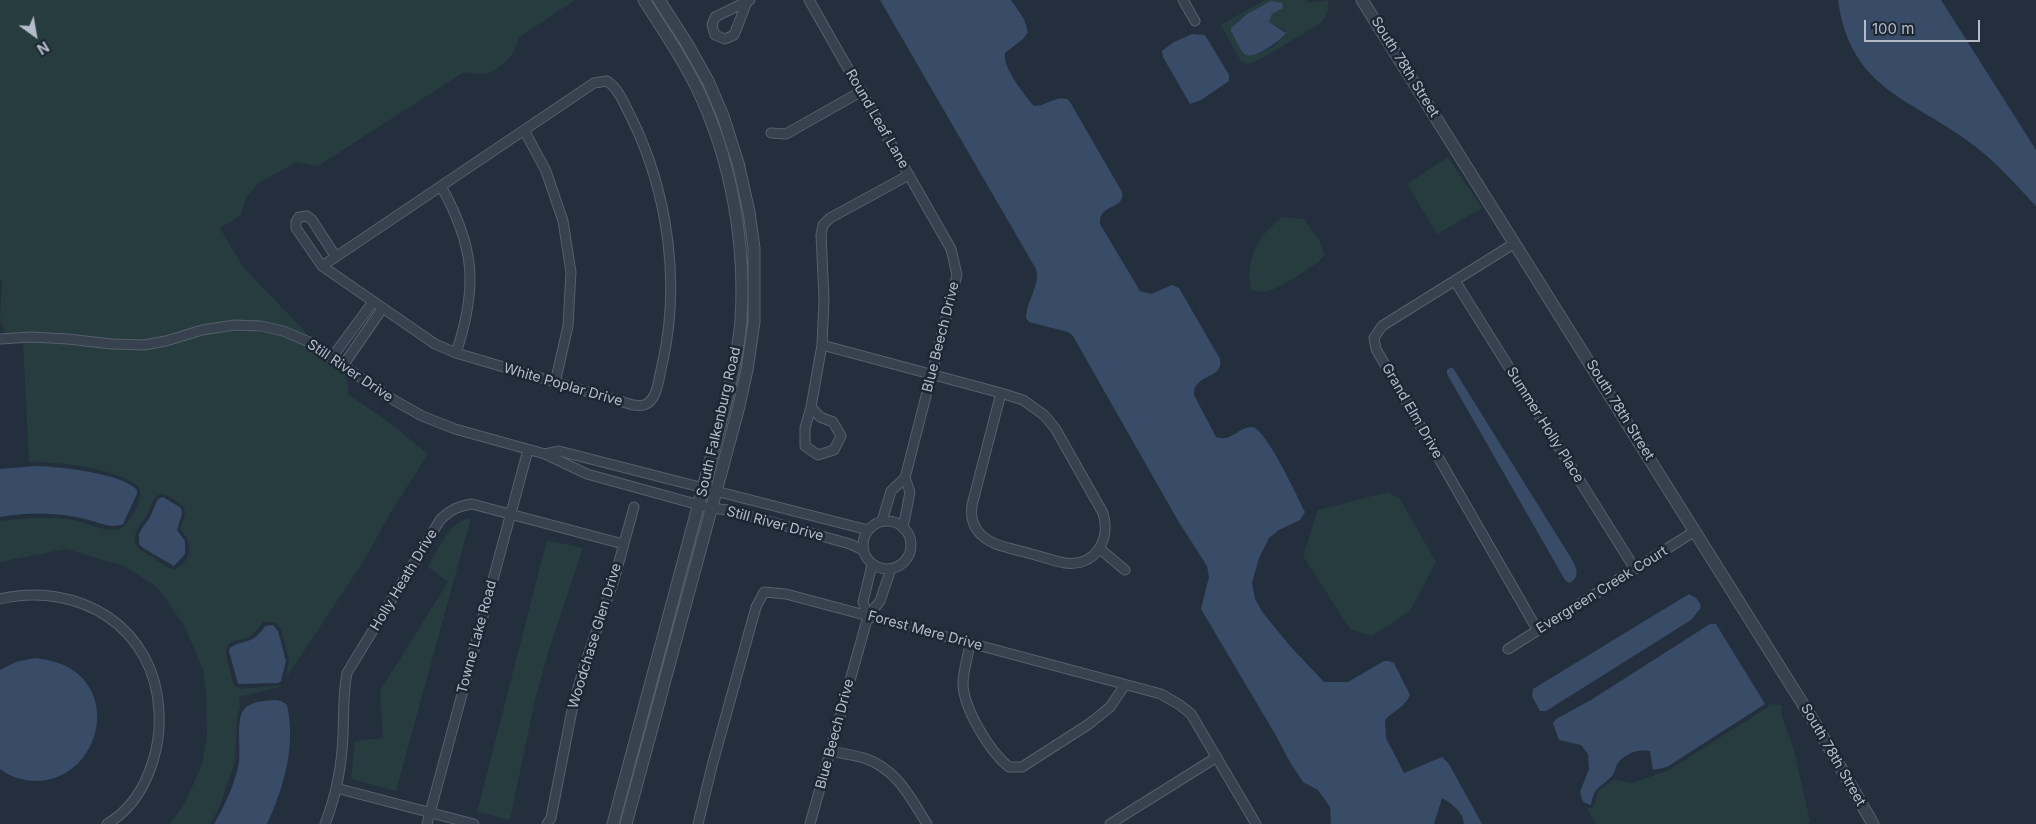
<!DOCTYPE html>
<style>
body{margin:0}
#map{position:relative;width:2036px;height:824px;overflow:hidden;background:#242f3e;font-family:Inter,sans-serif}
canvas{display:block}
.north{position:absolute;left:10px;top:10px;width:50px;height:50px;-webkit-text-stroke:4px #1d2633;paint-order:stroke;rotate:148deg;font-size:14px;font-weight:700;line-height:20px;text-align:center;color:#b4bcc9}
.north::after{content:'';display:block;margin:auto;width:18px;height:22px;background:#b4bcc9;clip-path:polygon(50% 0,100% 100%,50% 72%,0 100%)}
.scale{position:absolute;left:1864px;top:20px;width:116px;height:22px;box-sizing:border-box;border:2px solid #b4bcc9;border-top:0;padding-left:6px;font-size:15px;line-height:18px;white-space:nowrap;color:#b4bcc9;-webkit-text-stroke:4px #1d2633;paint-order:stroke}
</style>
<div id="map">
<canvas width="2036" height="824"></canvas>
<div class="north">N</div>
<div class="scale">100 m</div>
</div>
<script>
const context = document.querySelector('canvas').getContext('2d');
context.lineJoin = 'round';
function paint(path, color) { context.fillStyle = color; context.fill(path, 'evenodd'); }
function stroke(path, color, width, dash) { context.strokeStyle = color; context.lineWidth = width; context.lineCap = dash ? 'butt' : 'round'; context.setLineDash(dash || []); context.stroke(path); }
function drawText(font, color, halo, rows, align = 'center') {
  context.font = font + ' Inter,sans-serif'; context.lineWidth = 5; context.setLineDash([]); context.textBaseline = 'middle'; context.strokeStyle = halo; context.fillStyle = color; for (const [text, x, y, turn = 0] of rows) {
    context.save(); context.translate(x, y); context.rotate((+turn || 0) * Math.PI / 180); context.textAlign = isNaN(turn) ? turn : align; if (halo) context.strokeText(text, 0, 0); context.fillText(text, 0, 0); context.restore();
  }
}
const green = new Path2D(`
 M0,0H575L518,38C519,51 500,70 488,73C482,75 471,73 464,72L318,166L297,162L260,182L246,197L241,215L220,228L243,267L313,340L283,327L201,326L164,337L143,340H112L68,334H5L0,319L2,282L0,280Z
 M1265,0H1306L1309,3L1328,0C1330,9 1326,16 1321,23C1309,29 1257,64 1247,64C1245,64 1243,62 1241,61L1221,25ZM1271,1L1283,8L1272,14L1269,21L1271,24L1285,30V36L1273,47L1257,53L1233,25L1247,14Z
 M1448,157L1482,208L1437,234L1407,184Z
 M1282,217L1304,219L1319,240L1325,255C1319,264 1278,289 1268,291C1262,293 1258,291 1252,290C1245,276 1252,250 1262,237C1267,230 1275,224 1282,217Z
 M236,330C274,331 297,339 328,359C334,363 344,367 346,374C348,379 348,388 348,394L390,423L428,454L391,512L363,562L286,678L289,660L281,630L275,622H263C258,628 255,634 247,638C242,640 236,640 232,642C221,647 228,661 230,670C232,679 232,686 241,689L282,685L280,687L239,697L240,707L237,717L235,761L219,808L210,824H170L185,803L202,764L207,736L206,691L203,670L184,625L157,587L124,566L66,549L0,562V521C25,518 49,516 74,520C88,523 105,533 119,529C130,526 144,497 139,487C116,467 58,463 29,461L23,342L68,343L144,349L167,345L204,335ZM160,494C166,494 170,497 175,500C190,509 185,515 180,529C194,544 193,560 174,570C166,567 161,563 154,558C150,555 145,553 141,550C126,539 142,524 148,513C152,506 152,498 160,494Z
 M1388,492L1400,499L1436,562L1410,611L1372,636L1350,629L1303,556L1318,510Z
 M471,518L396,791L351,779L355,741L383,738L380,691L448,582L428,567C439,548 448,522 471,518Z
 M547,540L583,548L548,653L535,700L510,820L477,812Z
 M1769,704L1781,705L1782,716L1794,750L1810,821L1806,824H1596L1586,807L1593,808L1599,790L1614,779L1632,783L1669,770L1768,707Z`);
const water = new Path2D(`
 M880,0H1011L1024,19L1028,32L1023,39L1005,53C1002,67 1025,96 1034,106C1046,106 1054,96 1067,99L1070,102L1122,192C1126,210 1098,203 1100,224L1140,291L1151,294L1172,285L1179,288L1220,359C1224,380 1193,373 1194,395L1216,437C1231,443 1238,427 1252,427C1265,427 1298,498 1305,512L1300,520L1279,530L1269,538L1259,558L1252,583L1255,599L1263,613L1290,646L1324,682H1348L1384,661H1389L1394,663L1410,695C1405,707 1393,711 1385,720L1386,738L1404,773L1442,757L1449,764L1482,824H1464C1463,811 1452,804 1442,798L1434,824H1331L1330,807L1318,790L1303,782L1290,762L1275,734L1201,609L1209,577L1207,566L1177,519L1073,336L1068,332L1029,322L1026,318C1026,302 1041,284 1036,269Z
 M1838,0H1941L2036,150V206C2017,186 1998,164 1976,147C1914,98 1851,93 1838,0Z
 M1271,1L1282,3L1283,8L1272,14L1269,22L1286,33C1282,40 1254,59 1246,55C1239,50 1235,37 1231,31V28L1247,14Z
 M1192,34L1205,35L1229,75V81L1201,100L1190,104L1163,57L1162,51L1174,42Z
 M1450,368H1453L1566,550C1572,560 1585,576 1569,583L1565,580L1447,374V370Z
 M37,466C60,467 122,473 137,490V494L123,524C112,529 100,523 89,520C60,512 29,512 0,517V469Z
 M163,497L181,508L182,514L177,530L185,541V554L174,566L143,548L139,544V534L141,530L150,517L158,499Z
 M1689,594L1696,598L1701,605L1700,609L1691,620L1546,711H1540L1532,696L1533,689Z
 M1710,624H1716L1765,704L1667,767L1653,770L1650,751C1638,749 1626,753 1618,763C1615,767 1615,773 1611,777C1598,790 1595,785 1591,805L1583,802L1580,792L1589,769L1588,754L1581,745L1559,740L1553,723L1556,719L1591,700Z
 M273,625L278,631L286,661L281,681L278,683L238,684L229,651L230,648C245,638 252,646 265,626Z
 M35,658C48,660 60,662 71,669C120,700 95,778 39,781C25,781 12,778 0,769V670L16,662Z
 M275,700L281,701L287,705C296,746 284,787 267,824H214C225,805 235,784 239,762C241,750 236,721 243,711C249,701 264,701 275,700Z`);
const minor = new Path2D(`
 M809,0L951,249L957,275L905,478L910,492L903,528
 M1183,0L1195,21
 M747,2L734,35L725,39L715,35L712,25L715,17L750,0
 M524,130L546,171L563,221L571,272L568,326L555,383
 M771,133L786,134L862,91
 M441,186C475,247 478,287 456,353
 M1515,243L1382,326L1374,338L1376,349L1538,631
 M322,266L352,246L594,83L607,81C620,90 625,106 632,119C668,193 681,284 662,365C659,376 658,401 644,405C641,406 636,405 633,405L456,353L435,344L322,266L296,228V222L299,217L307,216L312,220L336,257
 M1455,281L1635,569
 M0,339L31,337L68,339L112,344L144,345L166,341L202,330L235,325L261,326L283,331L309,342L392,399L422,416L455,429L545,454L587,474L710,508L728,510L850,544L863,550
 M822,345L1001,393L1023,400L1044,415L1055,428L1103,513C1111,539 1096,567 1065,563C1053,561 1040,556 1028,553C1011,548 988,546 977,530C972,523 971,513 972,505L1001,393
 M333,356L373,302
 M344,364L382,309
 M811,407L820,417L833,422L841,436L834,450L818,455L805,446V428L811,407L822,345L824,299L821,235L823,225L830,218L909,175
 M545,454L559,451L868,530
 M863 545a24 24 0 1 1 48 0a24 24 0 1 1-48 0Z
 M882,521L891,491L905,478
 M1100,549L1125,570
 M0,599C80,581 155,627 159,712C160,729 158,745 153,761C145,787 131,810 107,824
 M868,616L863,602L872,565
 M970,644C968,656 963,671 963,683C963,708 990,752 1009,767H1022L1089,724L1110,707L1125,685
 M1508,649L1695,531
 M830,751C841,753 853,755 864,758C897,769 910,797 927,824
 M336,788L474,824
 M325,824C336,796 342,764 343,734C344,713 343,693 347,673L440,520C450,510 458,506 472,504L623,544
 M427,824L528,450
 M547,824L551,818L573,705L585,664L614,580L634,507
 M698,824L712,766L756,607L764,592L786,594L1161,694L1180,705L1191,714L1256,824
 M810,824L868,616L880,601L891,569
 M1110,824L1217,757`);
const tertiary = new Path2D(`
 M1362,0L1816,725L1873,824
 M613,824L725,406C732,378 739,349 741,320C746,242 731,159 697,88C682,57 662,28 644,0
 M626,824L738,410L747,370L754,322V248L749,212L738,163L723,116L708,81L686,42L659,0`);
const streetNames = [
 ["South 78th Street",1405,67,58],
 ["Round Leaf Lane",877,119,60],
 ["Blue Beech Drive",941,337,-76],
 ["Still River Drive",350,371,34],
 ["White Poplar Drive",563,385,16],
 ["South 78th Street",1620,410,58],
 ["Grand Elm Drive",1412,411,60],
 ["South Falkenburg Road",719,422,-77],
 ["Summer Holly Place",1545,425,58],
 ["Still River Drive",775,524,15],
 ["Holly Heath Drive",404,580,-59],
 ["Evergreen Creek Court",1602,590,-32],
 ["Forest Mere Drive",925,631,15],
 ["Woodchase Glen Drive",595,636,-73],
 ["Towne Lake Road",477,637,-75],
 ["Blue Beech Drive",835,734,-75],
 ["South 78th Street",1833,755,60]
];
paint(green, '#263c3f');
paint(water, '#394c67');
stroke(minor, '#565f6c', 11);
stroke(tertiary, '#565f6c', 13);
stroke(minor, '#38414e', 9);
stroke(tertiary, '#38414e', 11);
drawText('14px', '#b4bcc9', '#1d2633', streetNames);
</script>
